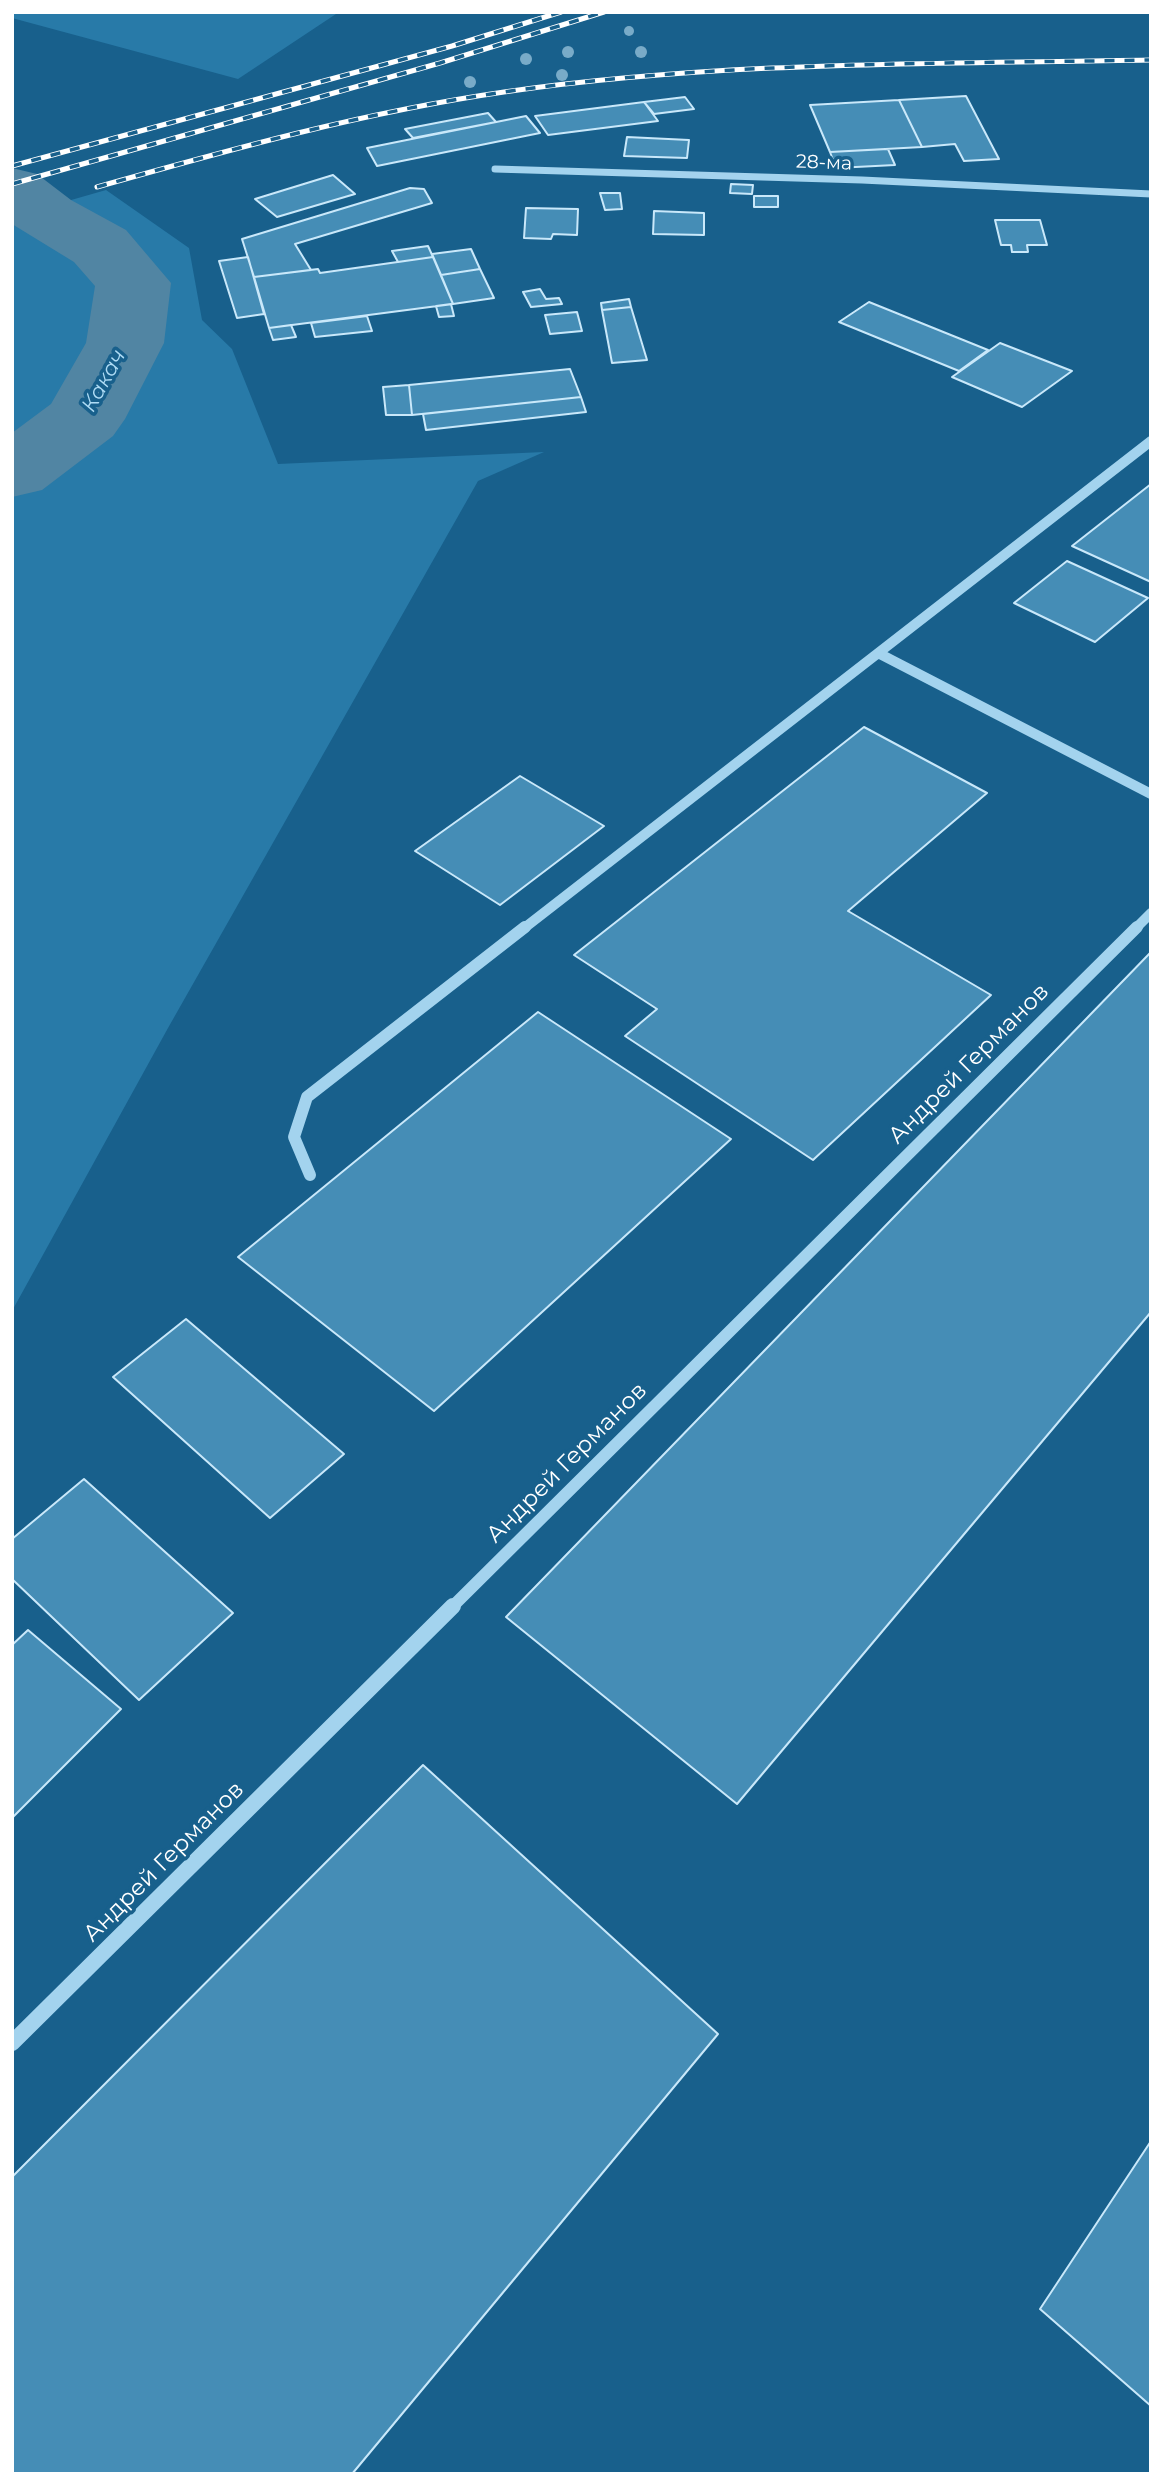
<!DOCTYPE html>
<meta charset="utf-8">
<style>
body{margin:0}
#map{position:relative;width:1163px;height:2486px;overflow:hidden;background:#18608c;font-family:Montserrat,sans-serif}
canvas{display:block}
.frame{position:absolute;inset:0;border:14px solid #fff;pointer-events:none}
</style>
<div id="map">
<canvas width="1163" height="2486"></canvas>
<div class="frame"></div>
</div>
<script>
const context = document.querySelector('canvas').getContext('2d');
context.lineJoin = 'round';
function paint(path, color) { context.fillStyle = color; context.fill(path, 'evenodd'); }
function stroke(path, color, width, dash) { context.strokeStyle = color; context.lineWidth = width; context.lineCap = dash ? 'butt' : 'round'; context.setLineDash(dash || []); context.stroke(path); }
function drawText(font, color, halo, rows, align = 'center') {
  context.font = font + ' Montserrat,sans-serif'; context.lineWidth = 7; context.setLineDash([]); context.textBaseline = 'middle'; context.strokeStyle = halo; context.fillStyle = color; for (const [text, x, y, turn = 0] of rows) {
    context.save(); context.translate(x, y); context.rotate((+turn || 0) * Math.PI / 180); context.textAlign = isNaN(turn) ? turn : align; if (halo) context.strokeText(text, 0, 0); context.fillText(text, 0, 0); context.restore();
  }
}
const green = new Path2D(`
 M12,12H339L238,79L12,18Z
 M106,190L189,248L202,320L232,349L278,464L544,452L478,481L168,1028L12,1311V217Z`);
const river = new Path2D(`
 M12,168L37,174L71,200L126,230L171,283L164,343L125,419L113,436L42,490L12,497V433L51,404L86,343L95,286L74,262L12,224Z`);
const building = new Path2D(`
 M966,96L999,159L964,161L955,144L922,147L899,100Z
 M685,97L694,109L654,114L644,102Z
 M899,100L922,147L830,152L810,105Z
 M644,102L658,121L548,135L535,116Z
 M488,113L496,122L413,138L405,129Z
 M526,116L540,133L377,166L367,148Z
 M627,137L689,140L687,158L624,156Z
 M888,149L895,165L836,168L830,152Z
 M333,175L355,194L277,217L255,199Z
 M731,184L753,185L752,194L730,193Z
 M410,188L424,189L432,203L295,244L311,270L254,277L242,239Z
 M600,193H620L622,209L605,210Z
 M754,196H778V207H754Z
 M526,208L578,209L577,235L553,234L551,239L524,238Z
 M654,211L704,213V235L653,234Z
 M995,220H1040L1047,245H1027L1028,252H1012L1011,245H1001Z
 M428,246L433,257L398,262L392,251Z
 M471,249L480,269L441,275L432,254Z
 M248,257L264,314L237,318L219,261Z
 M433,257L453,304L269,328L254,277L318,269L320,273Z
 M480,269L494,298L453,304L441,275Z
 M540,289L546,299L559,298L562,304L531,307L523,292Z
 M629,299L631,307L602,310L601,303Z
 M869,302L988,350L959,371L839,322Z
 M451,304L454,316L439,317L436,306Z
 M631,307L647,360L612,363L602,310Z
 M577,312L582,331L550,334L545,315Z
 M367,316L372,331L315,337L311,323Z
 M291,325L296,337L273,340L269,328Z
 M1000,343L1072,371L1022,407L952,377Z
 M570,369L581,397L412,415L409,385Z
 M409,385L412,415H386L383,387Z
 M581,397L586,412L426,430L423,414Z
 M1151,484V582L1072,546Z
 M1067,561L1148,598L1095,642L1014,603Z
 M864,727L987,793L848,911L991,995L813,1160L625,1036L657,1009L574,955Z
 M520,776L604,826L500,905L415,851Z
 M1151,952V1312L737,1804L506,1617Z
 M538,1012L731,1139L434,1411L238,1257Z
 M186,1319L344,1454L270,1518L113,1377Z
 M84,1479L233,1613L139,1700L12,1579V1539Z
 M28,1630L121,1709L12,1818V1645Z
 M423,1765L718,2034L352,2474H12V2177Z
 M1151,2141V2406L1040,2309Z`);
const minorFar3 = new Path2D(`
 M495,169L862,180L1151,194`);
const minorFar2 = new Path2D(`
 M880,654L1151,794
 M523,929L1151,441
 M1135,929L1151,913`);
const minorFar1 = new Path2D(`
 M310,1175L294,1137L307,1097L525,927
 M451,1608L1137,927`);
const minor = new Path2D(`
 M12,2043L453,1606`);
const rail = new Path2D(`
 M12,166L452,46L561,12
 M12,184L440,63L604,12
 M97,187C232,149 365,112 504,92C718,61 935,64 1151,60`);
const trees = [
 [629,31,5],
 [568,52,6],
 [641,52,6],
 [526,59,6],
 [562,75,6],
 [470,82,6]
];
const farStreetnames = [
 ["28-ма",824,163,2]
];
const farWaternames = [
 ["Какач",104,381,-61]
];
const streetNames = [
 ["Андрей Германов",969,1064,-45],
 ["Андрей Германов",567,1463,-45],
 ["Андрей Германов",164,1862,-45]
];
paint(green, '#287aa8');
paint(river, '#5185a3');
paint(building, '#458db6');
stroke(building, '#c9e8fa', 2);
stroke(minorFar3, '#a3d3ee', 7);
stroke(minorFar2, '#a3d3ee', 10);
stroke(minorFar1, '#a3d3ee', 12);
stroke(minor, '#a3d3ee', 16);
stroke(rail, '#fff', 5);
stroke(rail, '#18608c', 3.5, [10]);
context.fillStyle = '#79abc8';
for (const [x, y, r] of trees) { context.beginPath(); context.arc(x, y, r, 0, 2 * Math.PI); context.fill(); }
drawText('19px', '#fff', '#18608c', farStreetnames);
drawText('italic 21px', '#afdcf5', '#18608c', farWaternames);
drawText('23px', '#fff', '#18608c', streetNames);
</script>
